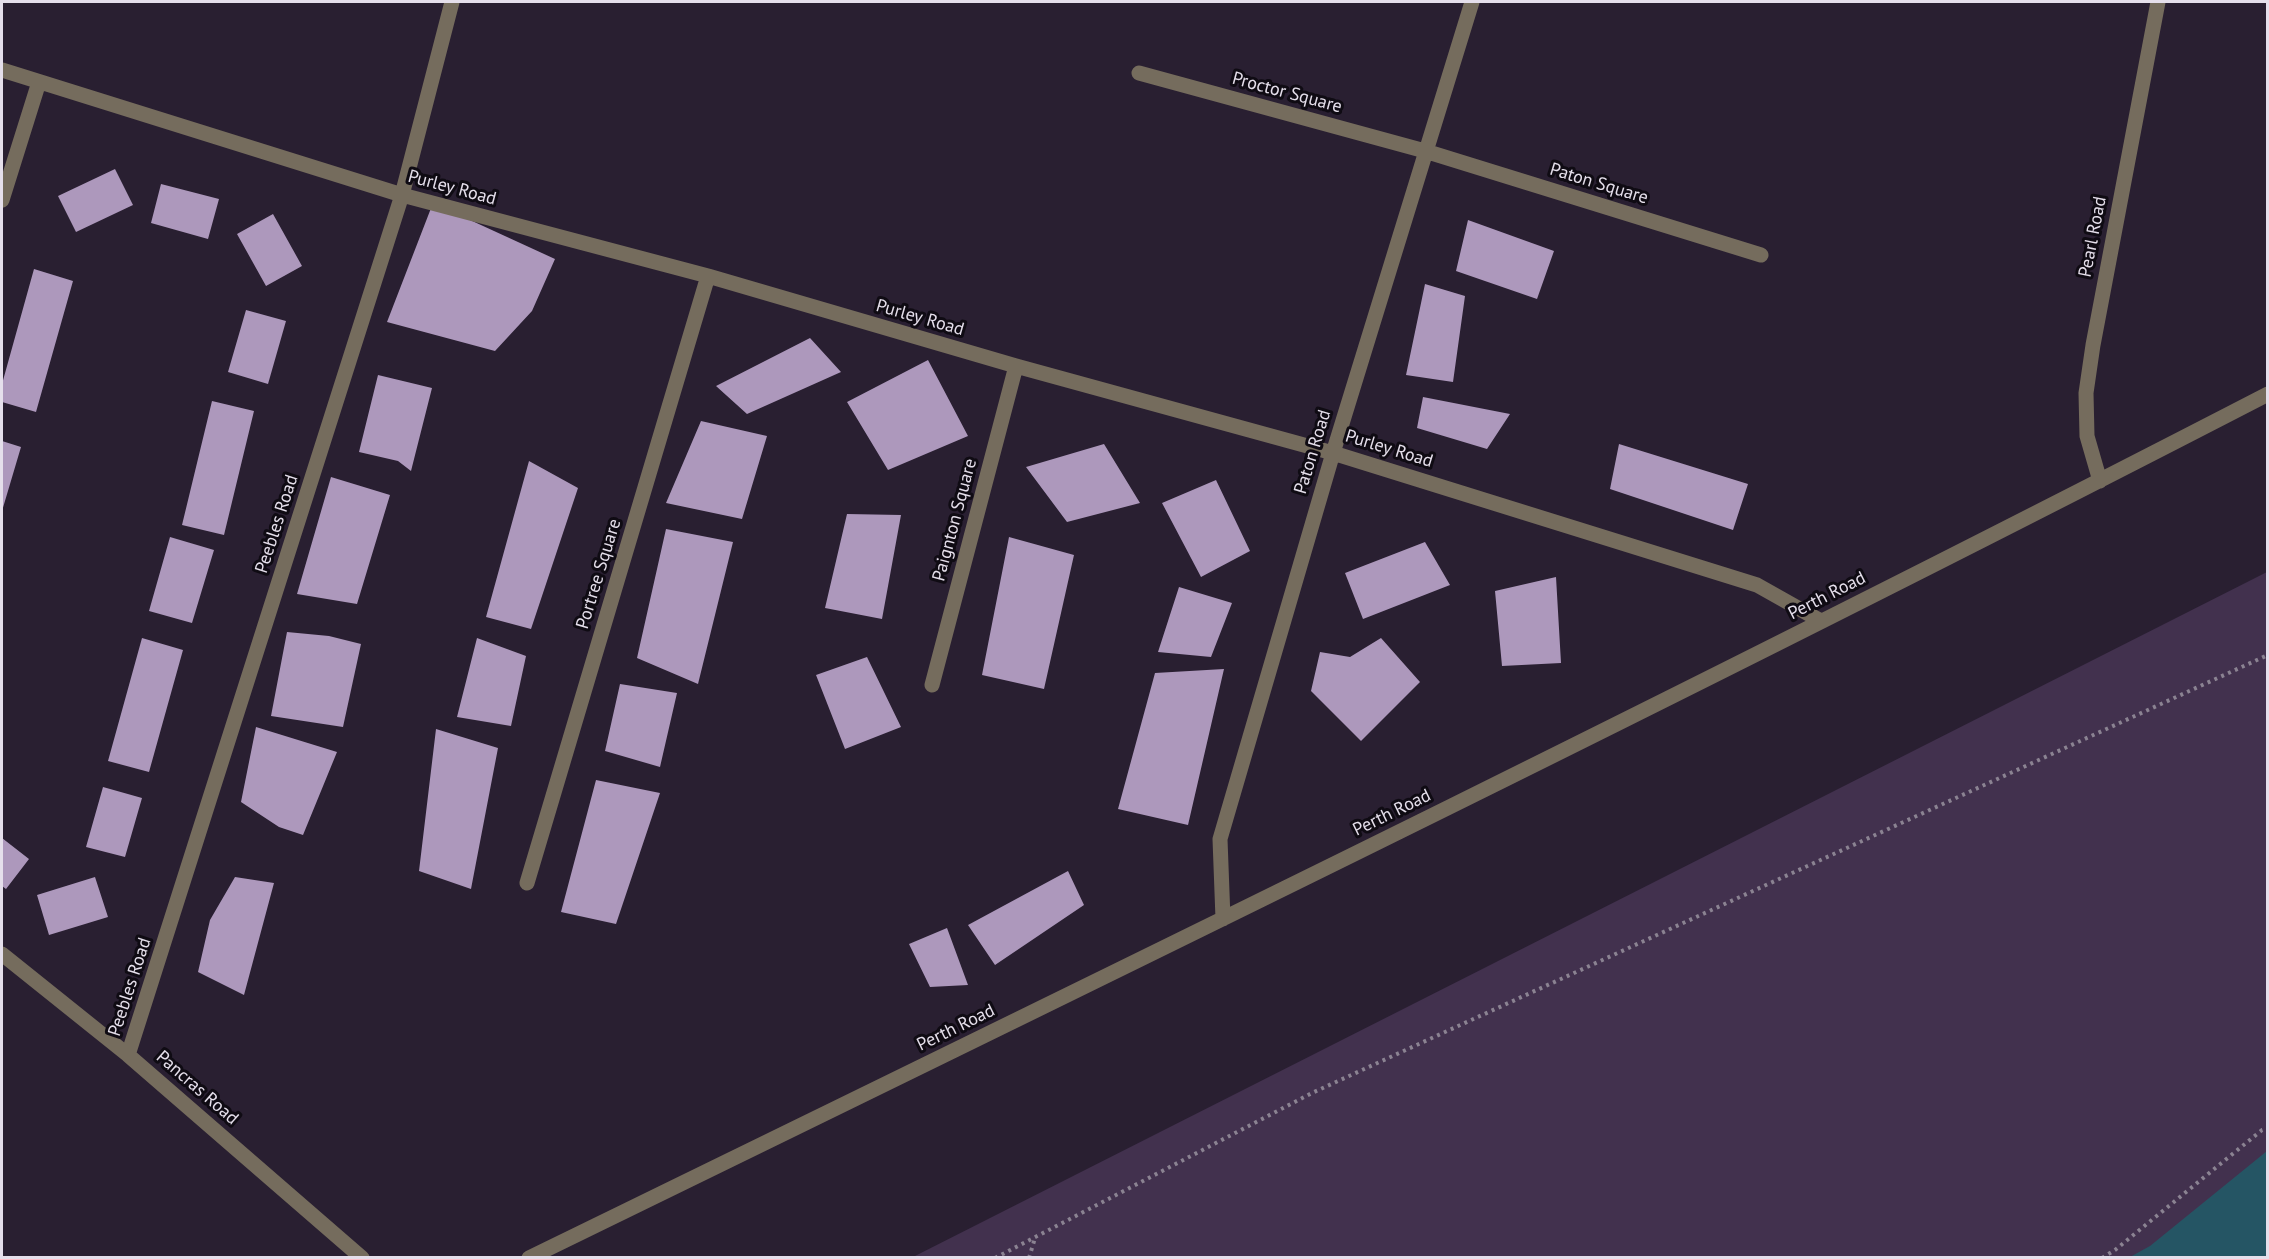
<!DOCTYPE html>
<style>
body{margin:0}
#map{position:relative;width:2269px;height:1259px;overflow:hidden;background:#291f31;font-family:"PT Sans",sans-serif}
canvas{display:block}
.frame{position:absolute;inset:0;border:3px solid #e5dfeb;pointer-events:none}
</style>
<div id="map">
<canvas width="2269" height="1259"></canvas>
<div class="frame"></div>
</div>
<script>
const context = document.querySelector('canvas').getContext('2d');
context.lineJoin = 'round';
function paint(path, color) { context.fillStyle = color; context.fill(path, 'evenodd'); }
function stroke(path, color, width, dash) { context.strokeStyle = color; context.lineWidth = width; context.lineCap = dash ? 'butt' : 'round'; context.setLineDash(dash || []); context.stroke(path); }
function drawText(font, color, halo, rows, align = 'center') {
  context.font = font + ' "PT Sans",sans-serif'; context.lineWidth = 6; context.setLineDash([]); context.textBaseline = 'middle'; context.strokeStyle = halo; context.fillStyle = color; for (const [text, x, y, turn = 0] of rows) {
    context.save(); context.translate(x, y); context.rotate((+turn || 0) * Math.PI / 180); context.textAlign = isNaN(turn) ? turn : align; if (halo) context.strokeText(text, 0, 0); context.fillText(text, 0, 0); context.restore();
  }
}
const green = new Path2D(`
 M2267,572V1257H913Z`);
const water = new Path2D(`
 M2267,1151V1257H2130L2150,1246Z`);
const building = new Path2D(`
 M115,169L133,205L76,232L58,196Z
 M161,184L219,199L208,239L151,223Z
 M433,203L555,259L532,311L495,351L387,322Z
 M273,214L302,266L266,286L237,234Z
 M1468,220L1554,251L1537,299L1456,271Z
 M34,269L73,281L36,412L2,402V384Z
 M1425,284L1465,296L1453,382L1406,375Z
 M246,310L286,321L268,384L228,372Z
 M810,338L841,372L747,414L716,386Z
 M928,360L968,436L888,470L847,402Z
 M378,375L432,388L411,471L398,461L359,452Z
 M1423,397L1510,414L1487,449L1417,428Z
 M212,401L254,411L224,535L182,525Z
 M701,421L767,436L742,519L666,503Z
 M2,441L21,447L2,511Z
 M1104,444L1140,503L1067,522L1026,467Z
 M1619,444L1748,484L1733,530L1610,489Z
 M529,461L578,488L531,629L486,617Z
 M331,477L390,495L357,604L297,594Z
 M1216,480L1250,551L1201,577L1162,503Z
 M847,514L901,515L882,619L825,608Z
 M666,529L733,542L698,684L637,658Z
 M170,537L214,550L192,623L149,611Z
 M1009,537L1074,555L1044,689L982,675Z
 M1425,542L1450,585L1363,619L1345,573Z
 M1556,577L1561,663L1502,666L1495,591Z
 M1179,587L1232,603L1211,657L1158,652Z
 M287,632L329,636L361,644L343,727L271,716Z
 M142,638L183,650L149,772L108,761Z
 M477,638L526,656L511,726L457,717Z
 M1381,638L1420,682L1361,741L1311,691L1320,652L1350,657Z
 M867,657L901,727L845,749L816,675Z
 M1224,669L1188,825L1118,809L1155,673Z
 M620,684L677,693L660,767L605,751Z
 M256,727L337,752L303,835L279,827L241,802Z
 M436,729L498,748L471,889L419,871Z
 M596,780L660,793L616,924L561,912Z
 M103,787L142,798L125,857L86,847Z
 M2,838L29,859L6,889L2,886Z
 M1068,871L1084,905L995,965L968,925Z
 M95,877L108,917L49,935L37,895Z
 M235,877L274,883L244,995L198,972L210,920Z
 M947,928L968,985L930,987L909,944Z`);
const path = new Path2D(`
 M995,1258L1312,1093L2268,655
 M1029,1258L1035,1238
 M2102,1258L2115,1250L2262,1130L2268,1128`);
const minor = new Path2D(`
 M2,70L402,195L708,276L1016,366L1333,453L1757,585L1821,621
 M1139,73L1425,151L1761,255
 M2,200L39,82
 M2100,481L2087,436L2086,393L2093,345L2158,2
 M932,685L1016,366
 M527,883L708,276
 M1223,919L1220,839L1333,453L1472,2
 M2,954L128,1055L362,1258
 M128,1055L402,195L452,2
 M529,1258C1111,974 1693,691 2268,394`);
const streetNames = [
 ["Proctor Square",1287,93,15],
 ["Paton Square",1599,184,17],
 ["Purley Road",452,188,15],
 ["Pearl Road",2093,237,-79],
 ["Purley Road",920,318,16],
 ["Purley Road",1389,449,17],
 ["Paton Road",1313,452,-73],
 ["Paignton Square",955,520,-75],
 ["Peebles Road",277,524,-72],
 ["Portree Square",599,574,-73],
 ["Perth Road",1827,596,-27],
 ["Perth Road",1392,813,-26],
 ["Peebles Road",130,987,-72],
 ["Perth Road",956,1028,-26],
 ["Pancras Road",197,1088,41]
];
paint(green, '#42314e');
paint(water, '#255564');
paint(building, '#ad98bc');
stroke(path, '#8b8392', 4, [3, 4.5]);
stroke(minor, '#756c5d', 15);
drawText('18px', '#e5dfeb', '#0f0b13', streetNames);
</script>
